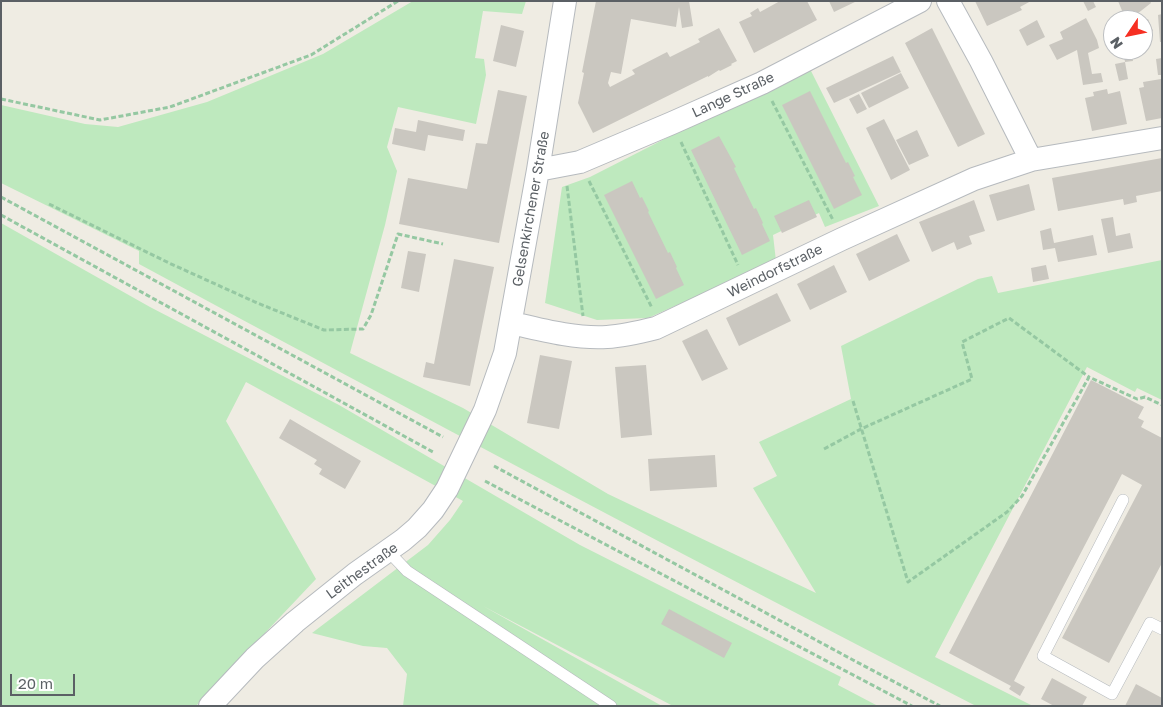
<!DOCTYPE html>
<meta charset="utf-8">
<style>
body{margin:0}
#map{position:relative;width:1163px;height:707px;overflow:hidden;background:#efece3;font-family:"Golos Text",sans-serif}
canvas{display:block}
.frame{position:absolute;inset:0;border:2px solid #5b6065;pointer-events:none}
.north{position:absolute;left:1103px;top:10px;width:50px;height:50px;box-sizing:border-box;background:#fff;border:1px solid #bdbfc1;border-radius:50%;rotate:236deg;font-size:14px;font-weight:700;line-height:20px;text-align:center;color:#5b6065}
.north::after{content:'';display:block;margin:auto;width:18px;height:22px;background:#f62f22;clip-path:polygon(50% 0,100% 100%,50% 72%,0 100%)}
.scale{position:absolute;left:10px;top:674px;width:65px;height:22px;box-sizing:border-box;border:2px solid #5b6065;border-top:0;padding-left:6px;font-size:15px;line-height:18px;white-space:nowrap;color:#5b6065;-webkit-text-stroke:4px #fff;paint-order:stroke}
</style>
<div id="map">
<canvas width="1163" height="707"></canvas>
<div class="frame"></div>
<div class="north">N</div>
<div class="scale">20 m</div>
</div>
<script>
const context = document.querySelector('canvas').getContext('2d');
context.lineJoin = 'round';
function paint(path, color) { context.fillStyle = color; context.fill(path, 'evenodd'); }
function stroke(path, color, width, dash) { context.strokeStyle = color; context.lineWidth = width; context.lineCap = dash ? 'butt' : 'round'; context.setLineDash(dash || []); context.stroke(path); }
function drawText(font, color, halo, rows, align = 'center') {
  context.font = font + ' "Golos Text",sans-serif'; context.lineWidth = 4.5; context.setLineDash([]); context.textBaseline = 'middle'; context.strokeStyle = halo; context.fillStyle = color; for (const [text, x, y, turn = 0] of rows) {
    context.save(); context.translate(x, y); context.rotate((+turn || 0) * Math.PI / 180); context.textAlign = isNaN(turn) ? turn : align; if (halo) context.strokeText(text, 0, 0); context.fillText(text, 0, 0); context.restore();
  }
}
const green = new Path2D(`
 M413,1H526L522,14L483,11L475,58L484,59L486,75L476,124L398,107L387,147L397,171L385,225L350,353L463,408L608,494L816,593L753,488L777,476L759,442L851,399L841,346L978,279L992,276L998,293L1162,260V400L1137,388L1135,392L1087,367L935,657L1033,706H976C695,562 417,414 139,264V251L1,183V105L85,124L118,127L207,102L323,54Z
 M810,69L879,206L825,227L819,213L773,235L776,261L648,318L597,320L545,303L562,187L590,177L696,123Z
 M1,223L150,307L339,405L580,545L841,677L838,685L878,706H673L483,606L662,706H403L407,674L387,648L363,646L312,633L428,545L450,520L463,501L246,382L226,421L316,579L196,706H1Z`);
const building = new Path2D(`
 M596,1H689L693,26L682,28L679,7L676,27L631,19L621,74L611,72L608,83L610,87L635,74L632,70L667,52L670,57L700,42L698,39L719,28L737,61L731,64L732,65L720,71L719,70L708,77V76L593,133L578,103L584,73L582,72Z
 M780,1H807L817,20L754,53L739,22L752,16L750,13L758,8L760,12Z
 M829,1H857L834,12Z
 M975,1H1031L1020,7L1022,10L987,26Z
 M1083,1H1093L1096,7L1088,11Z
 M1118,1H1150L1151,3L1137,14L1140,20H1126Z
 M1162,14V42H1160L1158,15Z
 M1086,18L1097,40L1099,48L1088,53L1092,74L1101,73L1103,82L1083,85L1077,50L1057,60L1049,45L1063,39L1060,32Z
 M1148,19L1153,31L1143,35V21Z
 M1037,20L1045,37L1027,46L1019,30Z
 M501,25L524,31L516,67L493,61Z
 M932,28L985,134L958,147L905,43Z
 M1123,50H1131L1133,61L1125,62Z
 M893,56L901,72L834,103L826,88Z
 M1162,58V75H1158L1156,59Z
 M1125,62L1128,79L1119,81L1115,64Z
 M901,73L909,88L869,108L861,93Z
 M1161,79L1162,118L1146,121L1139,88L1144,87L1143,82Z
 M1107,89L1108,94L1120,91L1127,124L1092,131L1085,98L1094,96L1093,92Z
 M498,90L527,96L499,243L399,224L408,178L467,189L476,143L487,144Z
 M810,91L846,163L848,162L855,176L853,177L862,195L834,209L782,105Z
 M859,94L867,109L857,114L849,99Z
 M884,119L910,170L891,180L866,128Z
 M418,120L465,130L463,141L428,135L425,151L392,144L395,128L416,132Z
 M917,130L929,156L909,165L896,140Z
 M719,136L736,167L734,168L754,209L756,208L763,223L762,224L770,241L742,255L691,150Z
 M1162,158V191L1136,196L1137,202L1124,205L1123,199L1058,211L1052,178Z
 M632,181L640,198L642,197L649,211L648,212L668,253L670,252L677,267L676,268L684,285L656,299L604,195Z
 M1029,184L1035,210L997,221L989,195Z
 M809,200L817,217L782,233L774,216Z
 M974,200L985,231L969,236L972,244L957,250L954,242L932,252L919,222Z
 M1113,217L1116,236L1130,233L1133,248L1108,253L1101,219Z
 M1051,228L1054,243L1093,235L1097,255L1058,262L1055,248L1043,250L1040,231Z
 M897,234L910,261L869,281L856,254Z
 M408,251L426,254L419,292L401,288Z
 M454,259L494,267L470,386L423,377L426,362L434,364Z
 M834,265L847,292L810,310L797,284Z
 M1046,265L1049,279L1033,282L1031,268Z
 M777,293L791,321L739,346L726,318Z
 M707,329L728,369L702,381L682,341Z
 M540,355L572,361L559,429L527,423Z
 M646,365L652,435L621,438L615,367Z
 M1091,380L1144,407L1138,418L1144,421L1141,427L1162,438V563L1109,663L1062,638L1142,485L1122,474L1014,681L1025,687L1020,696L1009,689L1011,686L949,653Z
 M290,419L361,461L345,489L319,474L322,469L314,464L317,460L279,438Z
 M715,455L717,487L650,491L648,459Z
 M669,609L732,643L724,658L661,624Z
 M1052,678L1087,697L1082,706H1054L1041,699Z
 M1136,684L1162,698V706H1125Z`);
const path = new Path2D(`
 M1,99L100,120L170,107L311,55L398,1
 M772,101L833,220
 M681,142L738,265
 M589,181L652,308
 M567,186L583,316
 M1,197L443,437
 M49,204L169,263L255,302L324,330L363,329L371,315L398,234L443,244
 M1,215L433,452
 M853,401L908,582L1007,512L1022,496L1089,377L1137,399L1145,397L1162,405
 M824,449L861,429L972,379L962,342L1009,318L1089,377
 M494,466L853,660L940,706
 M485,481L912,706`);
const service = new Path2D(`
 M1123,500L1043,656L1112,694L1150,623L1162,629
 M388,551L407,571L611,706`);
const minor = new Path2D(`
 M948,1L981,61L1031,160
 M538,170L580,162L672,123L762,83L920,1
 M512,323C542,330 576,339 607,337C624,336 640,332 656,328L842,239L974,179L1031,160L1162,138
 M210,706L255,658L295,622L355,574L403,540L417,528L433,510L447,489L485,410L505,353L538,170L565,1`);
const streetNames = [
 ["Lange Straße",733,95,-25],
 ["Gelsenkirchener Straße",531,209,-80],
 ["Weindorfstraße",775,271,-26],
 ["Leithestraße",362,571,-36]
];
paint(green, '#bee9be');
paint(building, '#cac7c0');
stroke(service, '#b6babe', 12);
stroke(minor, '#b6babe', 24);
stroke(path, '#95c8a2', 3, [5, 2.5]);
stroke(service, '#fff', 11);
stroke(minor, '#fff', 22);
drawText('14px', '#5b6065', '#fff', streetNames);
</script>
